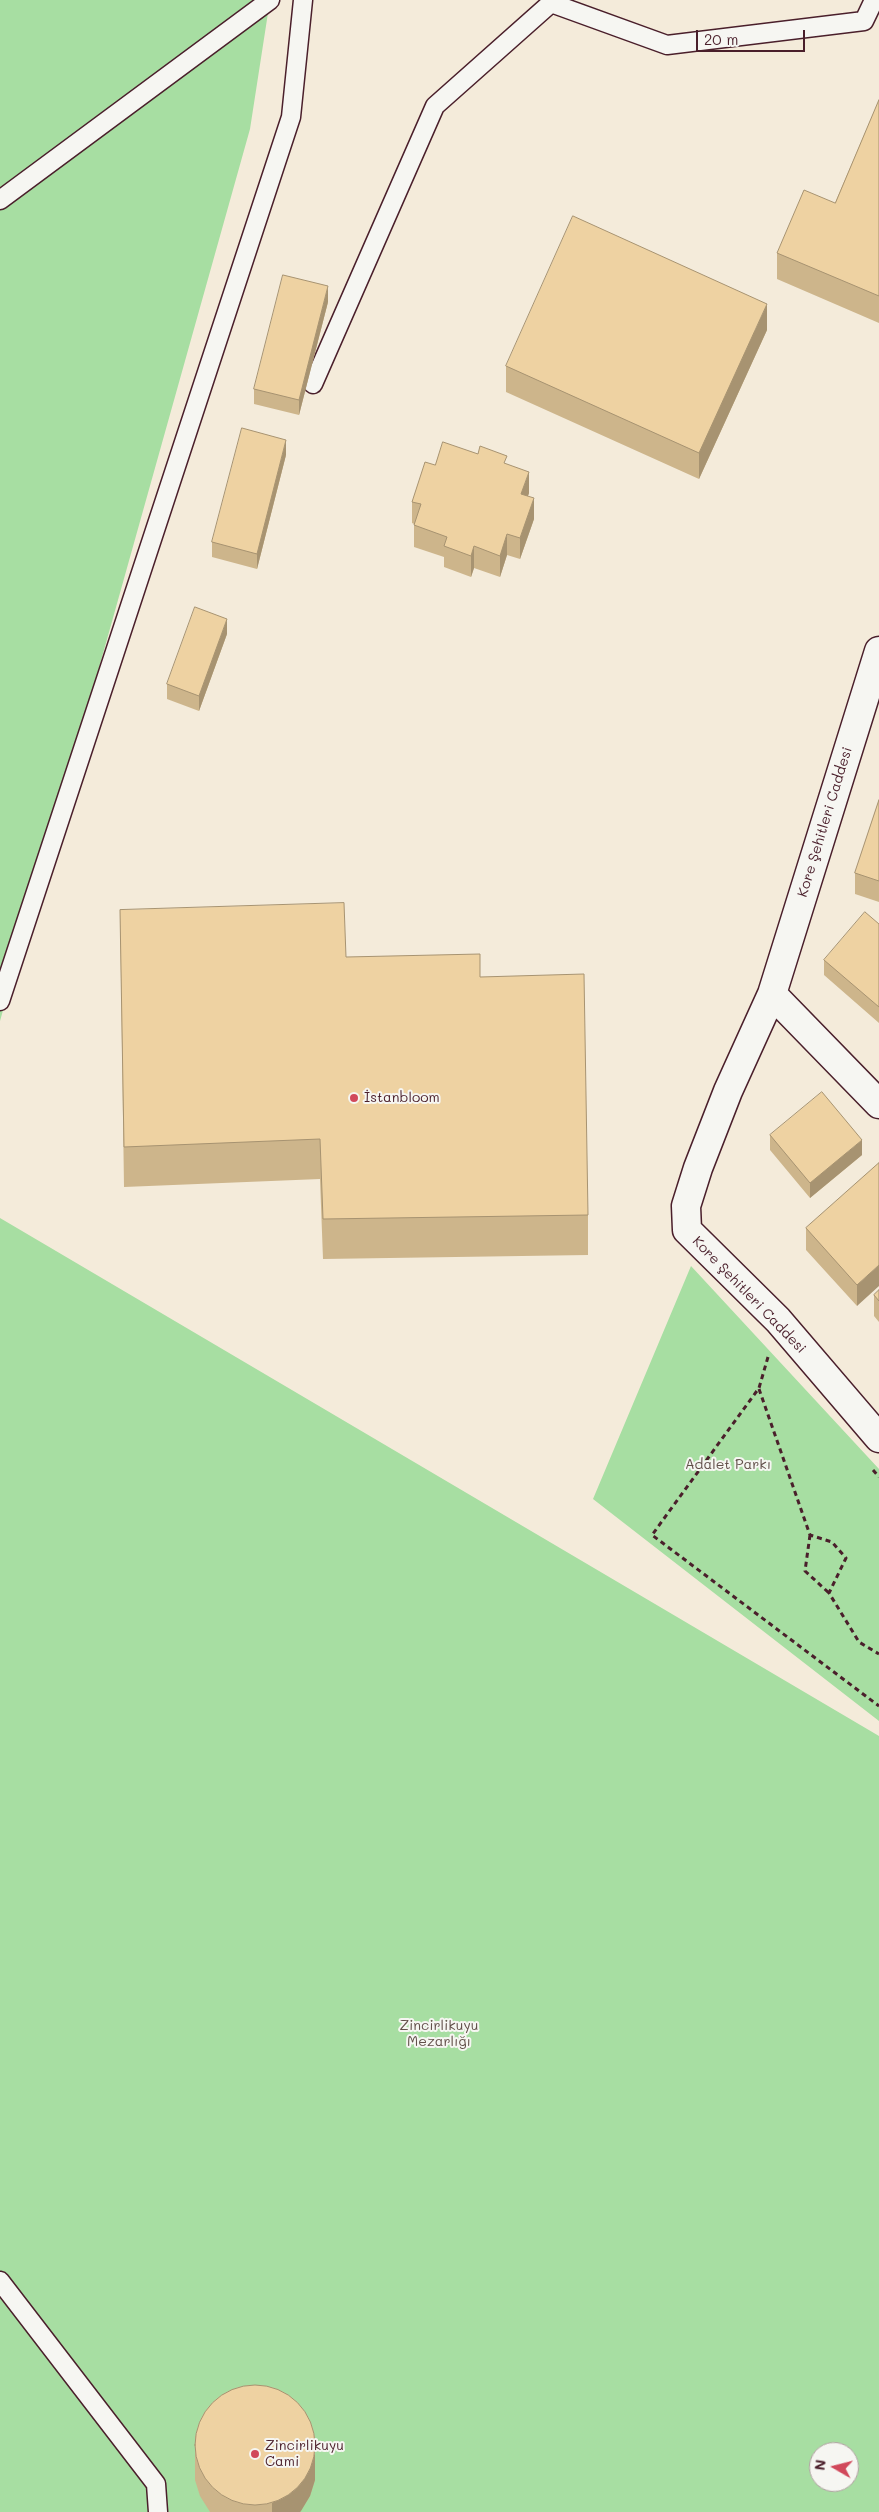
<!DOCTYPE html>
<meta charset="utf-8">
<style>
body{margin:0}
#map{position:relative;width:879px;height:2512px;overflow:hidden;background:#f4ebda;font-family:Mali,sans-serif}
canvas{display:block}
.north{position:absolute;left:809px;top:2442px;width:50px;height:50px;box-sizing:border-box;background:#f6f6f2;border:1px solid #b1a0a2;border-radius:50%;rotate:278deg;font-size:14px;font-weight:700;line-height:20px;text-align:center;color:#4a1f2b}
.north::after{content:'';display:block;margin:auto;width:18px;height:22px;background:#d1495b;clip-path:polygon(50% 0,100% 100%,50% 72%,0 100%)}
.scale{position:absolute;left:696px;top:30px;width:109px;height:22px;box-sizing:border-box;border:2px solid #4a1f2b;border-top:0;padding-left:6px;font-size:15px;line-height:18px;white-space:nowrap;color:#4a1f2b;-webkit-text-stroke:4px #f6f6f2;paint-order:stroke}
</style>
<div id="map">
<canvas width="879" height="2512"></canvas>
<div class="north">N</div>
<div class="scale">20 m</div>
</div>
<script>
const context = document.querySelector('canvas').getContext('2d');
context.lineJoin = 'round';
function paint(path, color) { context.fillStyle = color; context.fill(path, 'evenodd'); }
function stroke(path, color, width, dash) { context.strokeStyle = color; context.lineWidth = width; context.lineCap = dash ? 'butt' : 'round'; context.setLineDash(dash || []); context.stroke(path); }
function drawText(font, color, halo, rows, align = 'center') {
  context.font = font + ' Mali,sans-serif'; context.lineWidth = 4; context.setLineDash([]); context.textBaseline = 'middle'; context.strokeStyle = halo; context.fillStyle = color; for (const [text, x, y, turn = 0] of rows) {
    context.save(); context.translate(x, y); context.rotate((+turn || 0) * Math.PI / 180); context.textAlign = isNaN(turn) ? turn : align; if (halo) context.strokeText(text, 0, 0); context.fillText(text, 0, 0); context.restore();
  }
}
const green = new Path2D(`
 M0,0H270L250,129L0,1021Z
 M0,1218L879,1736V2512H0ZM819,2452H849V2482H819Z
 M691,1266L879,1469V1721L593,1499Z`);
const path = new Path2D(`
 M768,1357L759,1388L652,1535L879,1706
 M759,1389L810,1535L832,1542L846,1558L829,1593L859,1642L879,1654
 M873,1470L879,1477
 M810,1535L805,1571L829,1593`);
const service = new Path2D(`
 M0,200L270,0
 M313,384L435,106L551,3L667,45L864,21L874,0
 M0,1001L291,117L303,0
 M0,2281L156,2484L158,2512`);
const tertiary = new Path2D(`
 M879,651L772,994L728,1091L698,1168L686,1206L687,1230L778,1320L879,1438
 M772,994L879,1104`);
const wall = new Path2D(`
 M879,100V323L777,279V253L835,203Z
 M328,302L299,415L254,404V389Z
 M767,330L699,479L506,392V366Z
 M286,455L257,569L212,557V542Z
 M507,464L529,493L528,496L534,519L520,559L507,555L500,577L474,568L471,577L444,567V557L414,547V524L412,523V502L435,465Z
 M227,634L199,711L167,699V684Z
 M879,800V902L855,894V873Z
 M120,910L346,957L480,977L588,1215V1255L323,1259L320,1179L124,1187Z
 M879,924V1023L824,975V960Z
 M770,1135L862,1155L810,1198L770,1150Z
 M879,1163L857,1306L806,1250V1228Z
 M879,1290V1322L874,1316V1295Z
 M195,2436H315V2480L310,2496L300,2512H210L200,2496L195,2480Z`);
const shadedWall = new Path2D(`
 M328,286V302L299,415V400Z
 M767,304V330L699,479V453Z
 M286,440V455L257,569V554Z
 M529,472V493L521,515V494Z
 M534,498V519L520,559V538Z
 M507,534V555L500,577V556Z
 M474,546V568L471,577V556Z
 M227,619V634L199,711V696Z
 M862,1140V1155L810,1198V1183Z
 M879,1265V1286L857,1306V1285Z
 M315,2454V2480L310,2496L301,2511L300,2512H272V2503Z`);
const building = new Path2D(`
 M879,100V296L777,253L804,190L835,203Z
 M573,216L767,304L699,453L506,366Z
 M283,275L328,286L299,400L254,389Z
 M242,428L286,440L257,554L212,542Z
 M443,442L478,454L480,446L507,456L504,463L529,472L521,494L534,498L520,538L507,534L500,556L474,546L471,556L444,546L447,537L414,525L421,504L412,502L425,462L435,465Z
 M195,607L227,619L199,696L167,684Z
 M879,800V881L855,873Z
 M344,903L346,957L480,954V977L584,974L588,1215L323,1219L320,1139L124,1147L120,910Z
 M865,912L879,924V1007L824,960Z
 M822,1092L862,1140L810,1183L770,1135Z
 M879,1163V1265L857,1285L806,1228Z
 M879,1290V1301L874,1295Z
 M195 2445a60 60 0 1 1 120 0a60 60 0 1 1-120 0Z`);
const markers = [
 [354,1098,5,"#d1495b"],
 [255,2454,5,"#d1495b"]
];
const streetNames = [
 ["Kore Şehitleri Caddesi",825,822,-73],
 ["Kore Şehitleri Caddesi",749,1295,46]
];
const poiNames = [
 ["İstanbloom",364,1098],
 ["Zincirlikuyu",265,2446],
 ["Cami",265,2462]
];
const parkNames = [
 ["Adalet Parkı",728,1465],
 ["Zincirlikuyu",439,2026],
 ["Mezarlığı",439,2042]
];
paint(green, '#a7dea2');
stroke(service, '#4a1f2b', 21);
stroke(tertiary, '#4a1f2b', 31);
stroke(path, '#4a1f2b', 3, [5, 4]);
stroke(service, '#f6f6f2', 18);
stroke(tertiary, '#f6f6f2', 28);
paint(wall, '#cdb58b');
paint(shadedWall, '#a79371');
paint(building, '#eed2a2');
stroke(building, '#a79371', 1);
for (const [x, y, r, color] of markers) { const dot = new Path2D(); dot.arc(x, y, r, 0, 2 * Math.PI); context.fillStyle = color; context.fill(dot); stroke(dot, '#f6f6f2', 2); }
drawText('14px', '#4a1f2b', '#f6f6f2', streetNames);
drawText('14px', '#4a1f2b', '#f6f6f2', poiNames, 'left');
drawText('14px', '#614f49', '#f6f6f2', parkNames);
</script>
